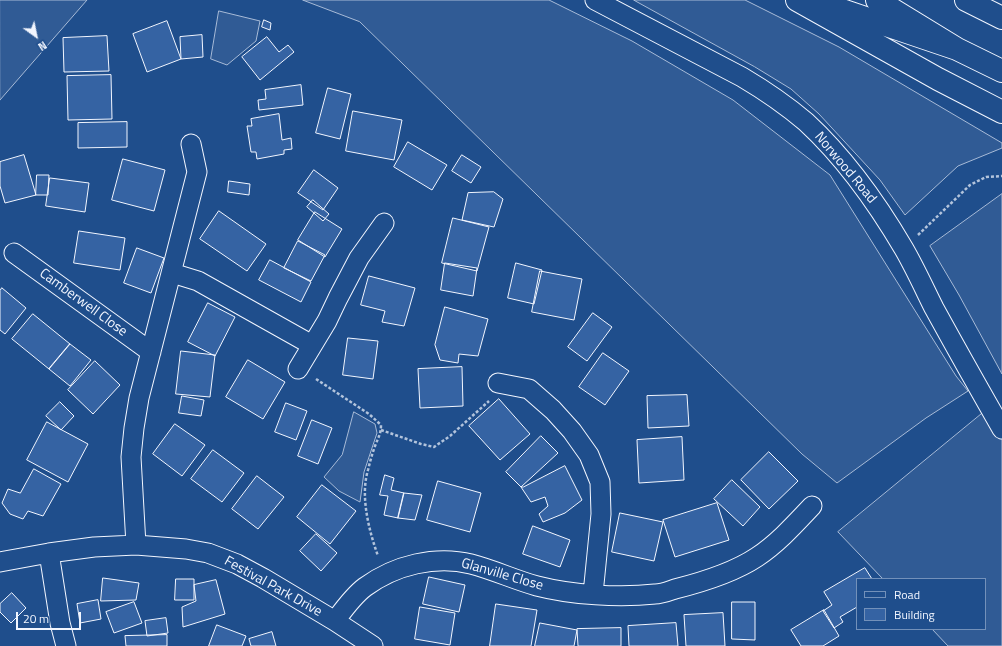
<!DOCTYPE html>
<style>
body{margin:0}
#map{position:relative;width:1002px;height:646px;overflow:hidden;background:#1f4e8c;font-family:"Titillium Web",sans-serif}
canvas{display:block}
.legend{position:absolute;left:856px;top:578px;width:130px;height:52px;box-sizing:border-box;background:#1f4e8c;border:1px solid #7391ba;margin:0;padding:5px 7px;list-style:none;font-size:12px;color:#f2f6ff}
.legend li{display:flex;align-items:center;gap:8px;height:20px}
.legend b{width:20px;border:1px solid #7391ba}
.north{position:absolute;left:16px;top:16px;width:40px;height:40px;-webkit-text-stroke:3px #1f4e8c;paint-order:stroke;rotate:147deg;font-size:11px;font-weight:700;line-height:16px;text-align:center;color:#f2f6ff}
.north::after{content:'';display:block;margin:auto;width:14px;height:18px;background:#f2f6ff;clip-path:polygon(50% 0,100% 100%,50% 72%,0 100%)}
.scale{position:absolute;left:16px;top:612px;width:65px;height:18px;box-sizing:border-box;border:2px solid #f2f6ff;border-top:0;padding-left:5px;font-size:12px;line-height:14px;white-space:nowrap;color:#f2f6ff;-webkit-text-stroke:3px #1f4e8c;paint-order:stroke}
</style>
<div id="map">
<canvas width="1002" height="646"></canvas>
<ul class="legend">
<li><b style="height:5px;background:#1f4e8c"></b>Road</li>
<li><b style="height:11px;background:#3563a3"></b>Building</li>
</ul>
<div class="north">N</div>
<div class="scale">20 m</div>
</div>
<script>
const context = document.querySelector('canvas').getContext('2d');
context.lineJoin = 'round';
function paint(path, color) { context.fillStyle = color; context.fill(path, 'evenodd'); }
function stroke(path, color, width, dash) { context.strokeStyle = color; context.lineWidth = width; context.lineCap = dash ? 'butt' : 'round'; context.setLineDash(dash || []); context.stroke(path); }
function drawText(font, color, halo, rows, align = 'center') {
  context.font = font + ' "Titillium Web",sans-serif'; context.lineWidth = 3; context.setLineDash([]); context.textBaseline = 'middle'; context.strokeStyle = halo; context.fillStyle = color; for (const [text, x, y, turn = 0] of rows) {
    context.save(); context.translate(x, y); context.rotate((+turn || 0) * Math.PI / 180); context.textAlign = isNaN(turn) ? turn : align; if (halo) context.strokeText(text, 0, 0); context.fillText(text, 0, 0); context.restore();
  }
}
const built = new Path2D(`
 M0,0H87L0,100Z
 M303,0H549L632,41L733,100L830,175L956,376L968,391L926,418L837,483L802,454L360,22Z
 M634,0H745L839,47L1002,143V148L958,166L905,215L880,180L819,114L791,89L755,67Z
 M219,11L260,21L256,41L227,65L211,59Z
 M1002,194V374L959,295L930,246Z
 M354,412L375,424L377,433L364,472L360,502L339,491L324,477L342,455Z
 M984,412L1002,439V646H948L932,629H985V579H883L838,532Z`);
const building = new Path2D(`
 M264,20L271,23L270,30L262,27Z
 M167,21L181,59L147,72L133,34Z
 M202,35L203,57L181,59L180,37Z
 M107,36L109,71L64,72L63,38Z
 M267,37L279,52L288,45L294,52L260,80L242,57Z
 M111,75L112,119L68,120L67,76Z
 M301,85L303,105L259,110L258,100L266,99L265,90Z
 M328,88L351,94L340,139L316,133Z
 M353,111L402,120L394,160L346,151Z
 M279,114L282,140L291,138L292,149L284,150V154L257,159L256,152H251L247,126H252L251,119Z
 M127,122V147L78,148V123Z
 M408,142L447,165L432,190L394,167Z
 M24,155L36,195L5,203L0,186V162Z
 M462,155L481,167L471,183L452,171Z
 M123,159L165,170L154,211L112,200Z
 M314,170L338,188L323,210L298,193Z
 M37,175H49L48,195H36Z
 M50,178L89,183L85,212L46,206Z
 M229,181L250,184L249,195L228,192Z
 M494,192L503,199L494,227L462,220L468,193Z
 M313,200L329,214L323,221L307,207Z
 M219,211L266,244L247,271L200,239Z
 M315,212L342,229L325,257L298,240Z
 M453,218L489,227L477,271L442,263Z
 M79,231L125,238L120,270L74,263Z
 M298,241L325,255L311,281L284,268Z
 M137,248L164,258L151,293L124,283Z
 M270,260L311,282L301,302L259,280Z
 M445,263L477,268L473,296L441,290Z
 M516,263L542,270L534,304L508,298Z
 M540,271L582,279L574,320L532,312Z
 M369,276L415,288L404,326L382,322L385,311L361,305Z
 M2,288L26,308L5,334L0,330V291Z
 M208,303L235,317L215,356L188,342Z
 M445,307L488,319L478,356L459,354L458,363L440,360L435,345Z
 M593,313L612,327L587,361L568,347Z
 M33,314L70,344L49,369L12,339Z
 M348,338L378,341L373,379L343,375Z
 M70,344L91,360L70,386L49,369Z
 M181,351L215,355L210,397L176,394Z
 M603,353L629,371L605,405L579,387Z
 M248,360L285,382L263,419L226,397Z
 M95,361L120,385L93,414L68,390Z
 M462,367L463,406L420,408L418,369Z
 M687,395L689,426L648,428L647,396Z
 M182,396L204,400L201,416L179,413Z
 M499,399L530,434L500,460L469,426Z
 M60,402L74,416L61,430L46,416Z
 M286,403L307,411L296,440L275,432Z
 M312,420L332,428L318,464L298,456Z
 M47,422L88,444L68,482L27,460Z
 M175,424L205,445L182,476L153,454Z
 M541,436L558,453L521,487L506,472Z
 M682,437L684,480L639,483L637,440Z
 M213,450L244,473L222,502L191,479Z
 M769,452L798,481L769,509L741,480Z
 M565,466L582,500L565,513L543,522L539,514L548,506L545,497L531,502L521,487H523Z
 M34,469L61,484L43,516L28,511L23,519L10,514L2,503L8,489L20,493Z
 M385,475L394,478L391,490L404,493L398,518L384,515L388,496L380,495Z
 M257,476L284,497L258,529L232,509Z
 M732,480L760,507L743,526L714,499Z
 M438,481L481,493L470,532L427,520Z
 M322,485L356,511L330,544L297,517Z
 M404,493L422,495L415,520L398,518Z
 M717,503L729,540L675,557L663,520Z
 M620,513L663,522L654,561L612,552Z
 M533,526L570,540L560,567L523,554Z
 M316,534L337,553L321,571L300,551Z
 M865,568L872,579H857V607L840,617L843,622L834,628L823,611L832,605L824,592Z
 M429,577L465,585L459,612L423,604Z
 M103,578L139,583L136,600L101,601Z
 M176,579H194V600H175Z
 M216,580L225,614L183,627L182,607L196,601L194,585Z
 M12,593L26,608L11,623L0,612V604Z
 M98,600L101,619L80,623L77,604Z
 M134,602L142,623L114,633L106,612Z
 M732,602H755V640L732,639Z
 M496,604L537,610L531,646H490Z
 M420,607L455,613L450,645L415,639Z
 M824,610L839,636L823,646H801L791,630Z
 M723,613L725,646H686L684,615Z
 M166,618L168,633L147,636L145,621Z
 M540,623L577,630L574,646H535Z
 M676,623L678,646H629L628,626Z
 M217,625L246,636L242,646H209Z
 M621,628V646H578L577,629Z
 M272,632L276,646H251L249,639Z
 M167,635V646H126L125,636Z`);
const path = new Path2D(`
 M918,235L970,185L986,177L1002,176
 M316,379L369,414L381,425C381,434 378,438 375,446C372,454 370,462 368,470C360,496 369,531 378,556
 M381,430L421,444L434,447L450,436L489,401`);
const street = new Path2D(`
 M595,0L742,77C764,90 786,105 806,122C845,158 877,203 904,249C915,268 924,288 934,308C956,348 979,389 1002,429
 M14,253L151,352
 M172,273L198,281L312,345
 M298,369L327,321L338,298L359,258L384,223
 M498,383L529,389L553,410L572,431L589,455L600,482L601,514L593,594
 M136,545L131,457L134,428L139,398L197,172L191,144
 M49,553L60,623L66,646
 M0,562L49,553L94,547L136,545L186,549L208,553L237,564L263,578L335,621L373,646
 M335,621C344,609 353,596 365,587C395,565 436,555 471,564C494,570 515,580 537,586C572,595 619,598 655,594C662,594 669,591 675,589C703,582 733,573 757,557C778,543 795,524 812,506`);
const highway = new Path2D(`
 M797,0L938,79L1002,112
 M877,0L957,49L1002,71
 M966,0L1002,18
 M824,4L957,49`);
const streetNames = [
 ["Norwood Road",845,168,50],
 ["Camberwell Close",83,303,36],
 ["Glanville Close",502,575,16],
 ["Festival Park Drive",273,587,29]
];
paint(built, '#305b95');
stroke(built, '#a8bbd7', 1);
paint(building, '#3563a3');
stroke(building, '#f2f6ff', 1);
stroke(street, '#f2f6ff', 21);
stroke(highway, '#f2f6ff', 24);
stroke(path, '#b3c4dc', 2.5, [3, 2]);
stroke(street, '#1f4e8c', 19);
stroke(highway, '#1f4e8c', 22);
drawText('14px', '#f2f6ff', '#1f4e8c', streetNames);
</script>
